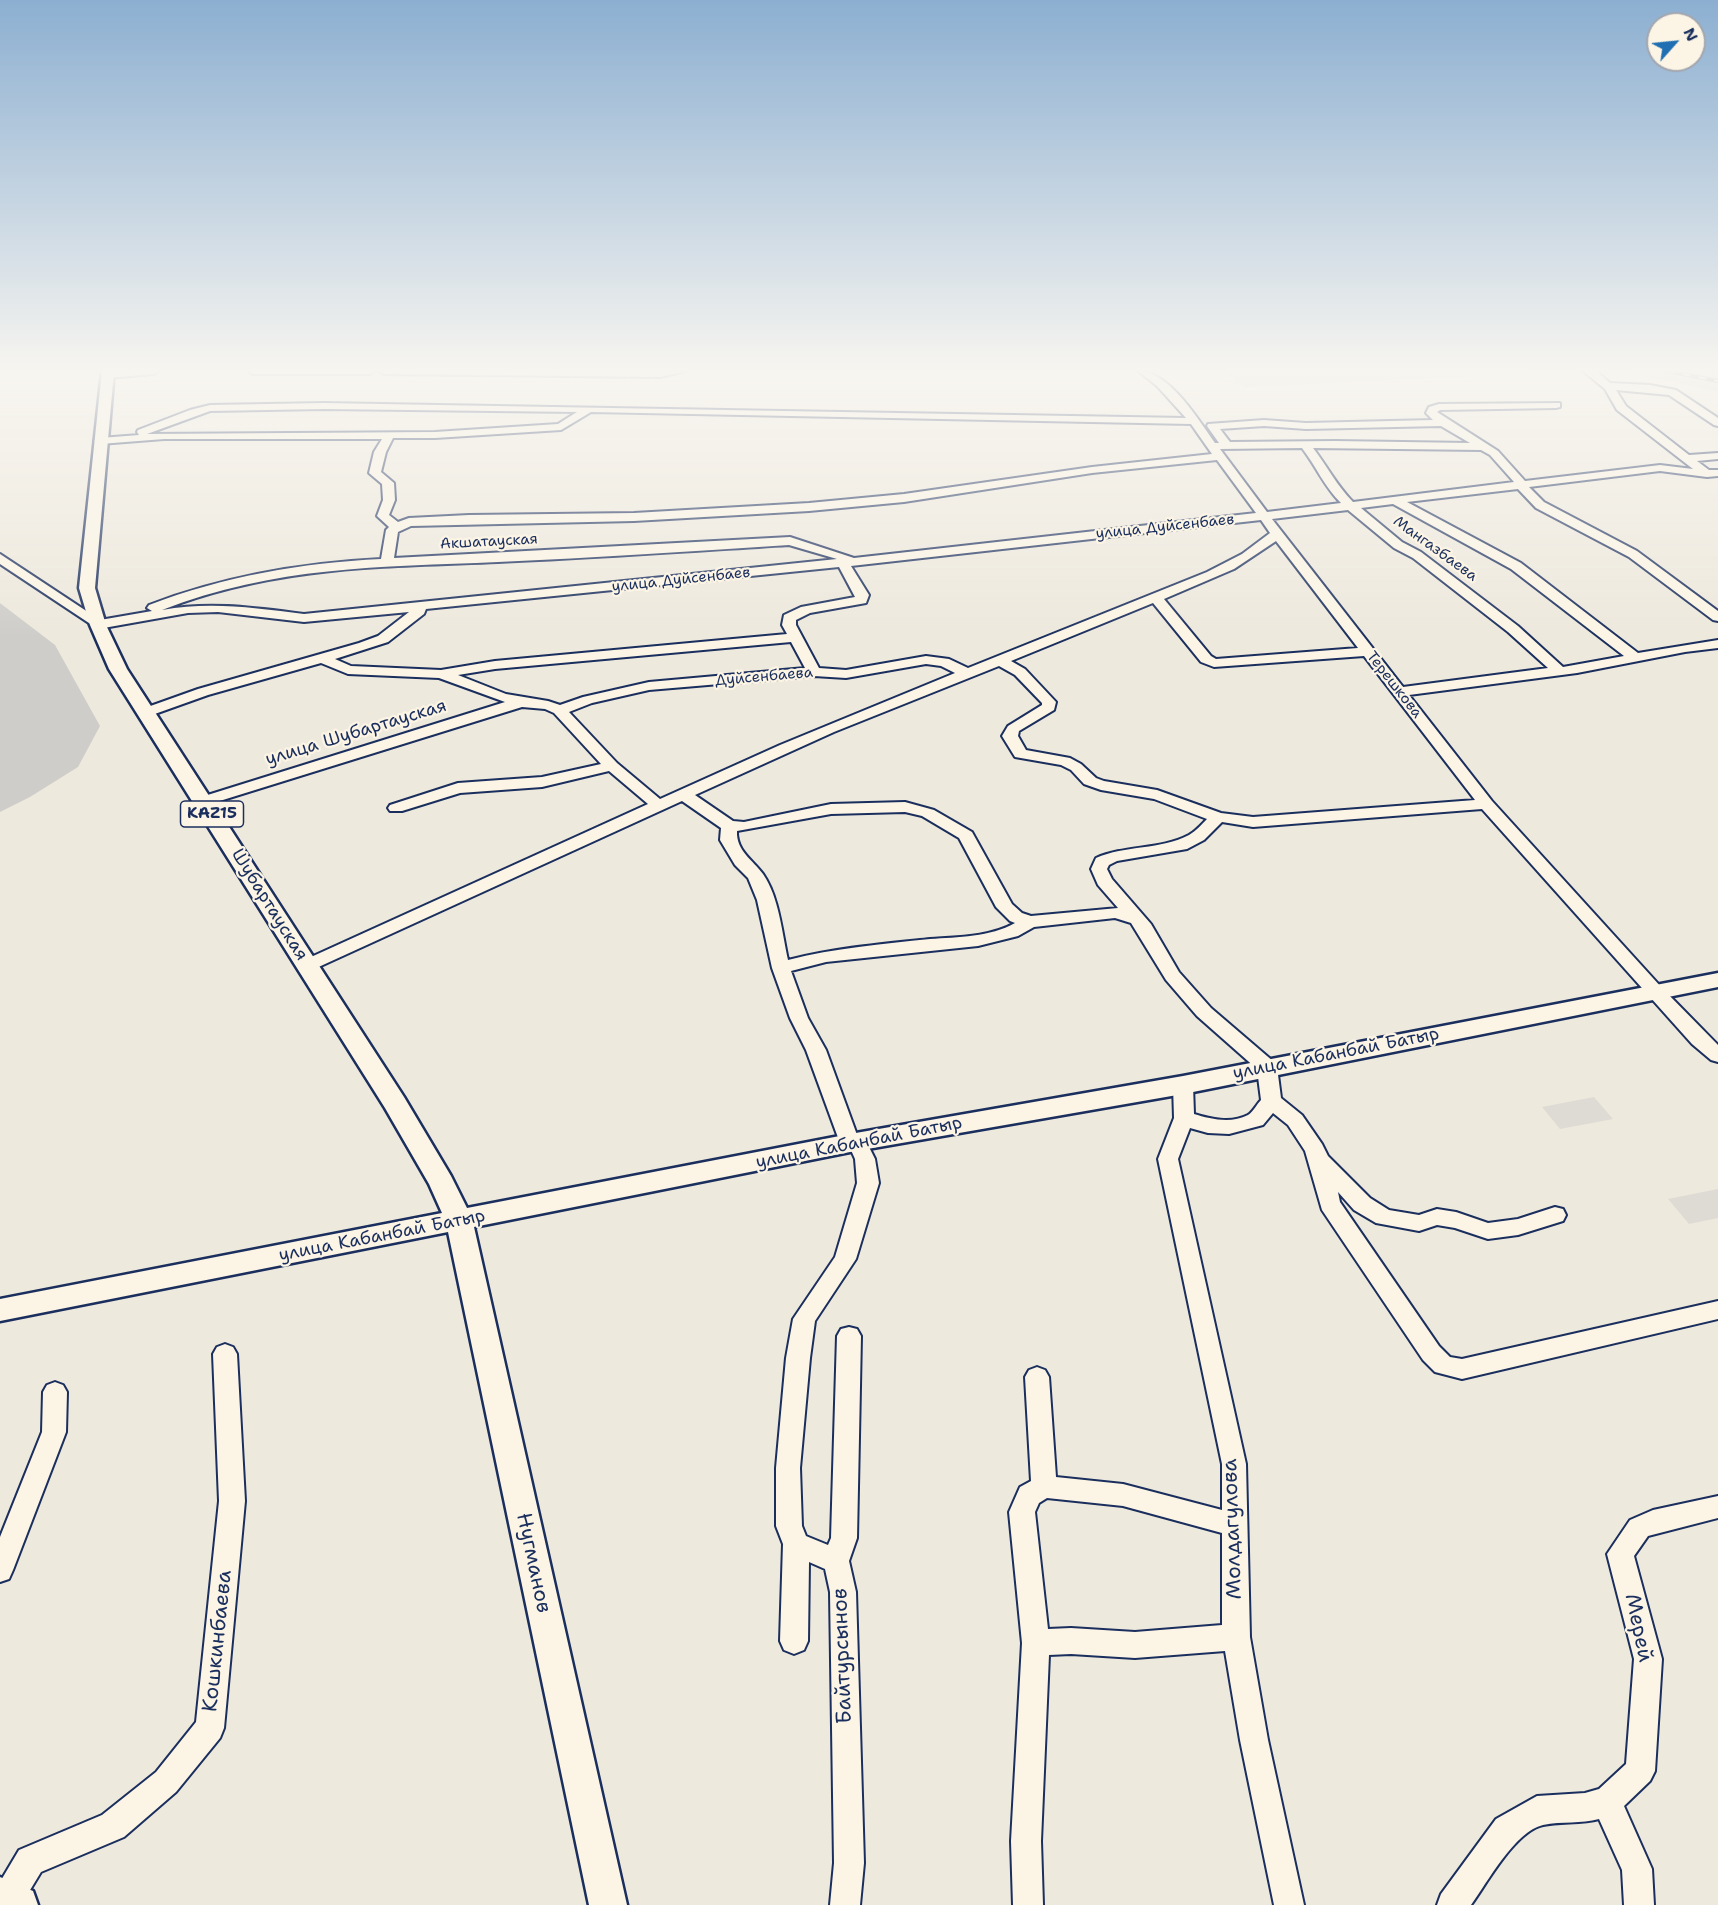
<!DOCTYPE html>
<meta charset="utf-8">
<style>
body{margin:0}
#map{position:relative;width:1718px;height:1905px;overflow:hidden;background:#eee9dd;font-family:"Shantell Sans",sans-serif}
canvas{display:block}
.north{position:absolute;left:1646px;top:12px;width:60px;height:60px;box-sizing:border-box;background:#fcf5e5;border:2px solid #a2a6af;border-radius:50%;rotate:63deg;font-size:16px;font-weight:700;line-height:24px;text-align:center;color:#1b2f5e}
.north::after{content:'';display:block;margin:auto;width:21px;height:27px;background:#1f6fb2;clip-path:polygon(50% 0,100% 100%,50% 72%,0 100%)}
</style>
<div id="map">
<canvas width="1718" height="1905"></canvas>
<div class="north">N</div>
</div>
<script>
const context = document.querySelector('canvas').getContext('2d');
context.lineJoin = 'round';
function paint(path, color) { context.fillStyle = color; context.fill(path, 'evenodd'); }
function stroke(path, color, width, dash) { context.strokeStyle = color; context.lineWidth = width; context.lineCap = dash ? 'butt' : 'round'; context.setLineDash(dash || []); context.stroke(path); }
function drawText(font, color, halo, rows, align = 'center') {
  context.font = font + ' "Shantell Sans",sans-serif'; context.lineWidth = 4.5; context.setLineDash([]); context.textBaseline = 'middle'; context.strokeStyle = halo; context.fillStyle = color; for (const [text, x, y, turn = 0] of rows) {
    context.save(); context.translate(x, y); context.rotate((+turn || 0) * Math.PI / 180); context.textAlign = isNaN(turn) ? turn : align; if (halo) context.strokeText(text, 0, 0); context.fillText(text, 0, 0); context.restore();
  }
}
const built = new Path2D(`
 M1222,371H1577L1245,387Z
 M1618,371H1718V392Z
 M1594,1097L1613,1119L1560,1129L1542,1107Z
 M1718,1189V1218L1689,1224L1668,1199Z`);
const green = new Path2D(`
 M0,603L55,645L100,726L78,767L30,797L0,812Z`);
const minor = new Path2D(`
 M113,371H159L154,374L108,378L103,375Z
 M248,371H375L370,374H253Z
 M379,371H686L660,377L384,374Z
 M1138,371C1169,371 1198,419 1215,443H1219L1207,426L1208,424L1264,420L1306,423L1433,420L1426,413L1429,407L1439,404L1560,403V407L1556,408L1440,410L1437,412L1498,451L1525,481L1660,465L1693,469L1617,410L1605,389L1583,371H1596L1610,383L1650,385L1676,390L1718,418V426L1714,425L1669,395L1616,390L1626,406L1689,455L1718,453V459L1697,461L1709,470H1718V476L1707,477L1660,471L1529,487L1544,502L1637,551L1718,611V621L1713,620L1629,557L1536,508L1518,489L1407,502L1521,563L1638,653L1718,640V648L1685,652L1577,673L1409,695L1492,801L1662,988L1718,1045V1062L1711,1060L1692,1044L1482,809L1253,827L1222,822L1204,840L1187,849L1117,861L1109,865L1107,869L1112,879L1151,924L1179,972L1211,1008L1274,1062L1277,1067L1281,1098L1302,1115L1322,1144L1328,1156L1370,1198L1389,1210L1419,1215L1437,1209L1456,1212L1488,1223L1518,1219L1555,1207L1563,1209L1566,1215L1563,1221L1518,1235L1488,1239L1455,1228L1437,1225L1419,1231L1376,1223L1354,1210L1338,1192L1340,1202L1439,1346L1450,1357L1462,1359L1718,1301V1319L1462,1379L1435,1372L1423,1360L1322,1210L1305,1151L1288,1125L1273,1113L1263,1125L1229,1134L1208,1133L1190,1128L1178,1159L1246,1464L1250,1637L1268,1740L1304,1905H1274L1240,1740L1225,1651L1135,1658L1071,1654L1049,1655L1041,1841L1043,1905H1013L1011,1841L1022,1643L1009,1512L1020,1487L1031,1481L1025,1377L1029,1370L1037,1367L1045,1370L1049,1377L1056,1477L1123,1484L1222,1510V1464L1158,1159L1174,1118L1173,1085L1176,1080L1183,1078L1190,1080L1193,1085L1194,1114C1210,1119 1231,1124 1248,1115C1253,1112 1257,1104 1261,1100L1257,1069L1197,1016L1166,980L1131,923L1115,918L1034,927L1018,936L978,946L826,962L791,971L808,1018L826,1050L857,1135L864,1137L875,1159L879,1183L856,1259L815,1321L810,1358L800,1468L802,1526L806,1536L828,1545L831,1538L837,1336L841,1329L849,1327L857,1329L861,1336L857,1538L849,1561L856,1592L864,1863L860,1905H830L834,1863L830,1592L825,1569L809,1562L808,1641L804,1650L794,1654L784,1650L780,1641L783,1544L776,1526V1468L786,1358L793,1319L835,1257L857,1183L855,1159L851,1150L843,1148L840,1143L806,1050L790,1018L772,968L757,900L748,878L735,865L720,840L721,828L682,801L312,970H300L297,966L300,962L648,804L609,771L542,787L460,793L402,811H390L388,808L390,805L458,783L542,777L601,764L554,713L545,709L522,707L210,804H198L196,801L198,798L505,702L439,678L348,674L321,663L208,695L152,715H142L140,712L142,709L198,689L359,643L378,636L409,612L304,622L218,612L188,613L98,629L0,564V554L100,620L152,611L147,608L149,605C225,576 301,563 381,559L386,530L389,527L377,516L383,500L382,484L369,473L374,452L382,439H164L100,444L94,441L100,438L139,435L137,432L138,430L190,410L210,405L324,403L1186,418L1157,386ZM324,409L577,412L558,424L435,432L147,434L210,411ZM591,412L1191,424L1212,454L1092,467L904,494L809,503L634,513L469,515L409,518L398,522L389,515L395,500L394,483L381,472L386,452L393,438H435L561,430ZM1264,426L1306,429L1441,426L1470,443L1335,441L1230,442L1220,429ZM1302,448C1316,466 1325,488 1341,503L1267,512L1220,449ZM1313,448L1481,450L1490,455L1514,482L1353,502C1337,486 1327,466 1313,448ZM1217,460L1256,513L854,558L790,537L394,558L398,532L411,526L634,521L809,511L904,502L1092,473ZM1393,504L1511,569L1624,656L1563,667L1518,626L1421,552L1402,542L1361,508ZM1348,510L1394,548L1413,558L1508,632L1548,668L1403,687L1272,519ZM1261,520L1270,533L1242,554L1207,572L968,668L949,659L926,656L846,670L819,668L796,625V620L810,613L866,603L869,595L851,566ZM1276,541L1358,648L1216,659L1211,656L1164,599L1234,569ZM789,545L837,559L304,614C256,608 210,601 162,610C275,566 379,567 498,562C595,558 692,551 789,545ZM839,567L855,597L801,607L784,615L782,625L787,634L495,661L441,670L351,666L335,659L388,642L424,614L426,609ZM1153,603L1201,662L1214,667L1364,656L1475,800L1253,817L1221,813L1157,790L1104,781L1096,778L1081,764L1070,758L1026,750L1018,736L1019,731L1054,710L1056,702L1025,669L1011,661ZM791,642L805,668L649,682L583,697L560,705L548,701L506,694L458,675L495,669ZM926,664L941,666L955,673L780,745L660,799L617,763L569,712L592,703L649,690L814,676L846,678ZM999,666L1015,675L1042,703V705L1008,726L1002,736L1015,757L1061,765L1071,770L1084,784L1101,790L1154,799L1207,819C1202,824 1196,831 1189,835C1161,850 1125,845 1096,858L1091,869L1098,885L1118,908L1031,916L1022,913L1012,904L972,832L934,810L905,802L831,804L744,822L733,821L695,795L834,732ZM905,812L922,816L959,838L996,907L1010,921L1015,923C990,937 958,937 930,939C882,944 835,948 788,960C782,933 779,897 763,874C753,860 736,851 737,831L831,814ZM1047,1498L1123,1506L1222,1533V1625L1135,1632L1071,1628L1048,1629L1035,1512L1039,1503Z
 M225,1344L233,1347L237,1354L245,1501L224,1728L220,1738L176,1792L124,1837L41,1872L21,1905H0V1882L19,1850L102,1815L156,1772L196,1722L219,1501L213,1354L217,1347Z
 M55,1382L63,1385L67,1392L66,1432L13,1570L9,1579L0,1582V1537L42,1432L43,1392L47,1385Z
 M1718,1496V1518L1648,1536L1634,1556L1662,1659L1655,1771L1650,1781L1624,1806L1652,1869L1654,1905H1624L1622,1870L1599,1819C1581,1824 1562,1821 1543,1825C1515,1831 1487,1883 1471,1905H1437L1441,1894L1496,1819L1537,1796L1585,1793L1599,1789L1626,1764L1634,1659L1607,1554L1630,1520L1653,1510Z`);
const major = new Path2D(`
 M102,371H114L95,588L106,625L127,669L404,1097L451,1176L467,1208L850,1134L1183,1076L1718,973V987L1183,1094L850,1152L474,1227L627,1905H589L448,1232L0,1321V1299L442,1213L429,1184L385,1108L109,669L90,625L79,588Z
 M0,1877L33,1891L38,1905H0Z`);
const rail = new Path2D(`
 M1667,371L1718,381`);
const farStreetnames = [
 ["улица Дуйсенбаев",1165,527,-6],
 ["Акшатауская",489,542,-3],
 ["Мангазбаева",1435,549,36],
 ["улица Дуйсенбаев",681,580,-6],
 ["Дуйсенбаева",764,677,-5],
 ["Терешкова",1394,685,52]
];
const shields = [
 [212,814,63]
];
const shieldNames = [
 ["KAZ15",212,814]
];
const streetNames = [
 ["улица Шубартауская",356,733,-17],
 ["Шубартауская",269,905,58],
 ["улица Кабанбай Батыр",1336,1054,-11],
 ["улица Кабанбай Батыр",859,1143,-11],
 ["улица Кабанбай Батыр",382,1236,-11]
];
const nearStreetnames = [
 ["Молдагулова",1233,1529,-92],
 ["Нугманов",533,1563,78],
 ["Мерей",1638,1628,78],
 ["Кошкинбаева",218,1641,-84],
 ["Байтурсынов",843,1656,-92]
];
paint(built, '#dedbd4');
paint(green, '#cfcdca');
stroke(minor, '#1b2f5e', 4);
stroke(major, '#1b2f5e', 5);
paint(minor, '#fcf5e5');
paint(major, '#fcf5e5');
stroke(rail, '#1b2f5e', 4);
stroke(rail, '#fcf5e5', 2, [8]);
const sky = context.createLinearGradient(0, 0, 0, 638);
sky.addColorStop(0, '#8cafd1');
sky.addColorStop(0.58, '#f7f5f0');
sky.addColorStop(1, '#f7f5f000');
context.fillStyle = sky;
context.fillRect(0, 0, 1718, 638);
drawText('15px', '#1b2f5e', '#fcf5e5', farStreetnames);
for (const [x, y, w] of shields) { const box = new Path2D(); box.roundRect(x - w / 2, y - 13, w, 26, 4.5); context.fillStyle = '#fcf5e5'; context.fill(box); stroke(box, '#1b2f5e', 1.5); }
drawText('bold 16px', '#1b2f5e', null, shieldNames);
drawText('18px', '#1b2f5e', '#fcf5e5', streetNames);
drawText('21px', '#1b2f5e', '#fcf5e5', nearStreetnames);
</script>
